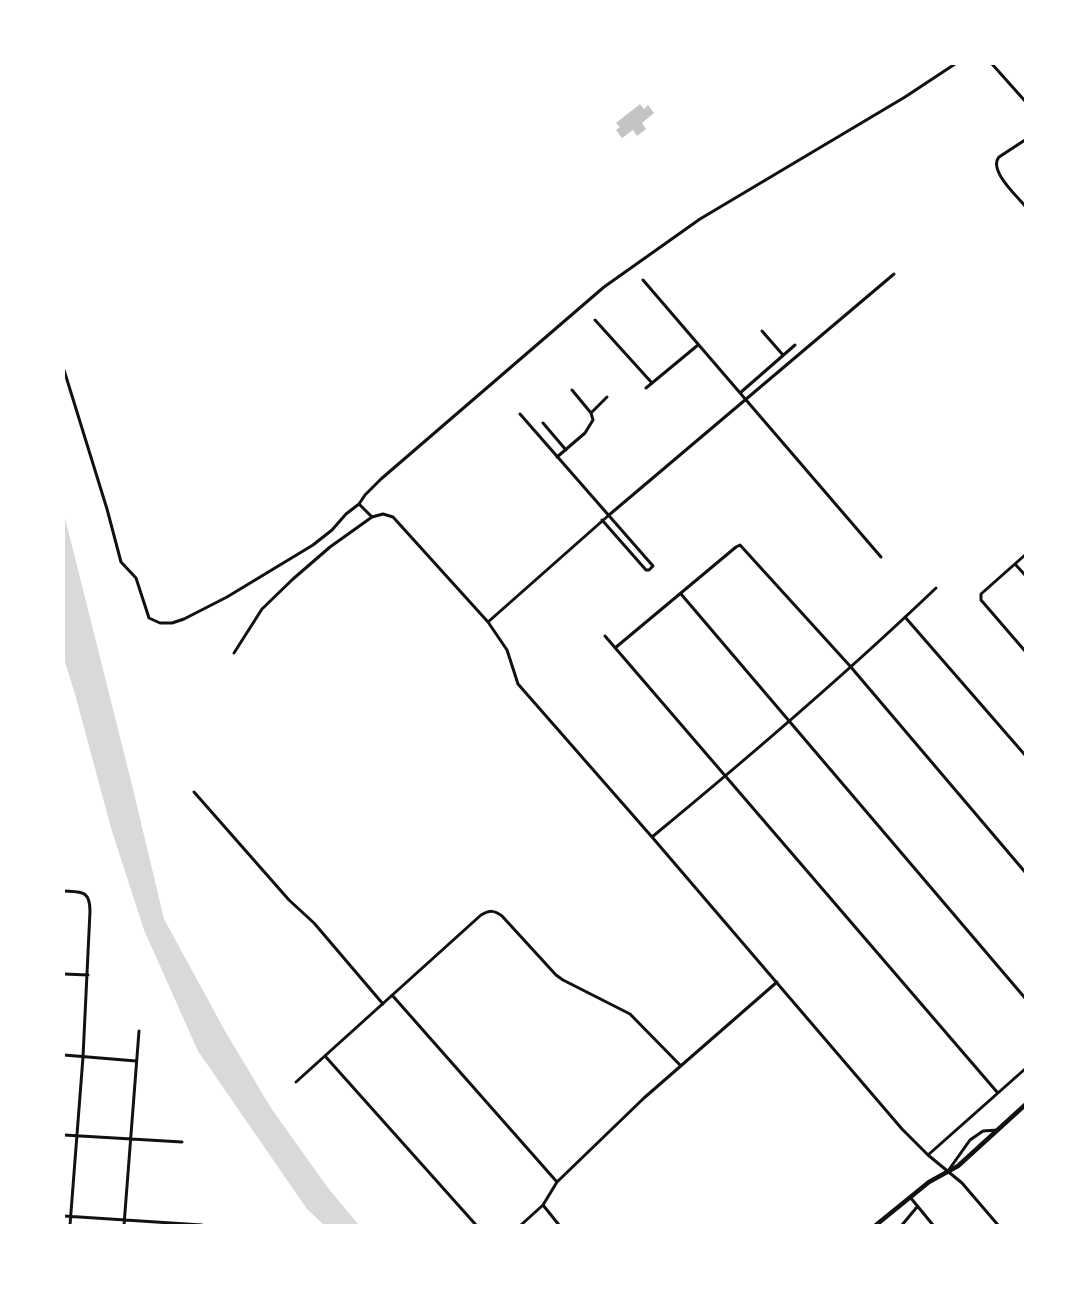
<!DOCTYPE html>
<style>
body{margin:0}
#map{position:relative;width:1089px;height:1289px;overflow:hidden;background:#fff;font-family:"Titillium Web",sans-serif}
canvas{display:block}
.frame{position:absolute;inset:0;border:65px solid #fff;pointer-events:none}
</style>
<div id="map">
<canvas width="1089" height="1289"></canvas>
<div class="frame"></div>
</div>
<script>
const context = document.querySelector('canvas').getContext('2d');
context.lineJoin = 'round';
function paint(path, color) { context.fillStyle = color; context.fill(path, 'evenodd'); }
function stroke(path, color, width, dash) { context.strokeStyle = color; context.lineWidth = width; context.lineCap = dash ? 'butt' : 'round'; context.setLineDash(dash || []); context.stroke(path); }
const water = new Path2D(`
 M64,514L132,785L164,919L225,1031L271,1108L328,1188L359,1225H324L307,1209L198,1051L144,930L111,828L75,694L64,659Z`);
const building = new Path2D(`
 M640,104L644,109L648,105L654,113L642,123L646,129L637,136L633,130L622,138L616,130L620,127L616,123Z`);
const minor = new Path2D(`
 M992,64L1025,101
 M1025,140L999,157C988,170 1017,196 1025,206
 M894,274L609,515L488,622L507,650L518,684L652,837L902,1129L928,1155L962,1183L998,1225
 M643,280L881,557
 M595,320L652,383
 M762,331L783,355
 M64,370L107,509L121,562L136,578L149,618L160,623H172L184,619L227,597L313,545L332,530L346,514L359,504
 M646,388L698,345
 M740,393L795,345
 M591,413L607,397
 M520,414L653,566L649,570H646L602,520
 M543,423L566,450
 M557,457L585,433L593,420L591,413L572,390
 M372,517L359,504L365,495L381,479L604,287L700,219L905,97L955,64
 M1025,555L981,594V600L1025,651
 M1015,564L1025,575
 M681,594L1025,998
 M905,617L1025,755
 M605,636L997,1092
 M615,648L736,547L740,545L850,666L1025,872
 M234,653L262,609L293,579L330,547L372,517L383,514L393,517L488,622
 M194,792L289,900L314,923L383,1004
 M652,837C749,757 845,675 936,588
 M64,891C81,892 90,890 90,911L83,1057L70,1225
 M64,974L88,975
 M392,995L557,1182
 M64,1055L136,1061
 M325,1056L476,1225
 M296,1082L481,915C490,910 494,910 502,916L556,975L563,980L630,1014L680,1065
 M64,1135L182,1142
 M928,1155L1025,1069
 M948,1171L970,1140L983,1131L998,1130
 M910,1197L933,1225
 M543,1205L559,1225
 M64,1216L202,1225
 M124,1225L139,1031
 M521,1225L543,1205L557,1182L644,1098L777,982
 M902,1225L917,1207`);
const tertiary = new Path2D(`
 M876,1225L929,1182L958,1166L1025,1105`);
paint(water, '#d9d9d9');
paint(building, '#c4c4c4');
stroke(minor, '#111', 3);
stroke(tertiary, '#111', 4.5);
</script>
